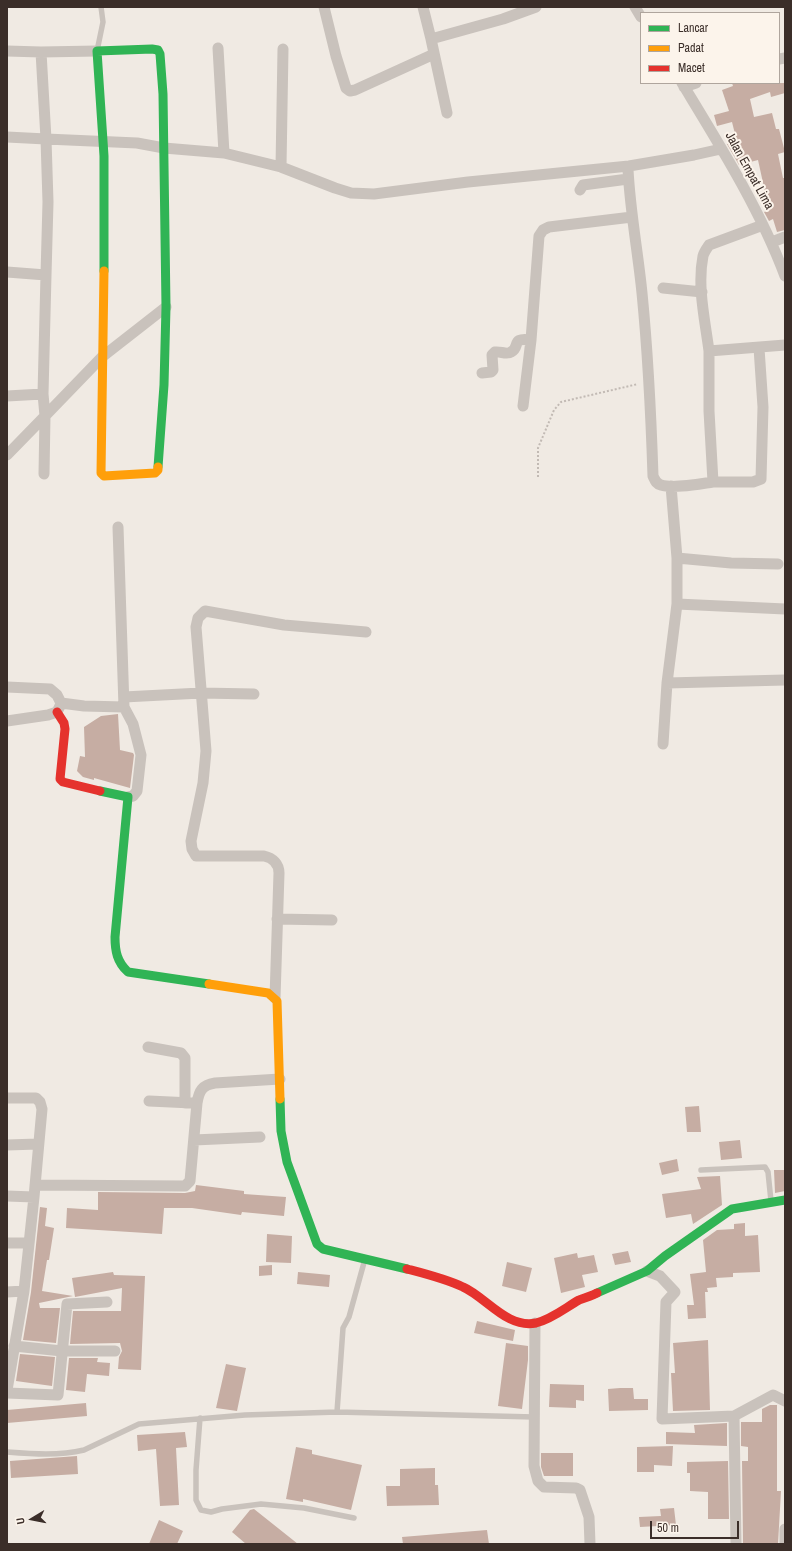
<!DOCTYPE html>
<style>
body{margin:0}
#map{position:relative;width:792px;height:1551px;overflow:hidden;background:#f0eae3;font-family:"Archivo Narrow",sans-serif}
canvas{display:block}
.frame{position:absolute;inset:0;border:8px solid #3b2e29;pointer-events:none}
.legend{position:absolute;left:640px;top:12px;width:140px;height:72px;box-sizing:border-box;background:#fcf4eb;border:1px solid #afa59d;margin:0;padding:5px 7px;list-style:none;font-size:12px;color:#3b2e29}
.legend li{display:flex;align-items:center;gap:8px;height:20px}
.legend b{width:20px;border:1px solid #afa59d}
.north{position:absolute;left:12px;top:1499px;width:40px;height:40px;-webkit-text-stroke:3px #fcf4eb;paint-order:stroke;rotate:260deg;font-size:11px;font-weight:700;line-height:16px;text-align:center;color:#3b2e29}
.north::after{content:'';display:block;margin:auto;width:14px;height:18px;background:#3b2e29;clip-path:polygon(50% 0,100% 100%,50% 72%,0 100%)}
.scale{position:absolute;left:650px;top:1521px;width:89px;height:18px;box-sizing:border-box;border:2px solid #3b2e29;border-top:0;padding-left:5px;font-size:12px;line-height:14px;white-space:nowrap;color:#3b2e29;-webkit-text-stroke:3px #fcf4eb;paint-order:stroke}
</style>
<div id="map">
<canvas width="792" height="1551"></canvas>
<div class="frame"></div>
<ul class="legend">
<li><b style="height:5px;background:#30b455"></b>Lancar</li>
<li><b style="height:5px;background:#ff9f0a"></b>Padat</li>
<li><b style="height:5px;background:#e5322d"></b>Macet</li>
</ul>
<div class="north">U</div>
<div class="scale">50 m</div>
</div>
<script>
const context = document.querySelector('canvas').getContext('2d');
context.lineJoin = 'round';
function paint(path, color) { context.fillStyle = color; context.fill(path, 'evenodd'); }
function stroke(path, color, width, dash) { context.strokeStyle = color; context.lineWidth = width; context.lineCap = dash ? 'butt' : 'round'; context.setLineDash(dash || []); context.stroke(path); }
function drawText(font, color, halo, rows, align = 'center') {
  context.font = font + ' "Archivo Narrow",sans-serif'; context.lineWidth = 4; context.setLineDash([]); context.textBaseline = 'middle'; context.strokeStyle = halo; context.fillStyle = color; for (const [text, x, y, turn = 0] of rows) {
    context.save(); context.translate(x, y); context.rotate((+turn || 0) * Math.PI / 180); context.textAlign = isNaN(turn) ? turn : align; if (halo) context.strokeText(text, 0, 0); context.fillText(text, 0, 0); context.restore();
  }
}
const building = new Path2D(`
 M732,83H785V93L771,97L770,92L750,99L754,117L772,113L776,129H779L785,152L778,154L783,178H785V230L777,232L773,219L769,221L764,212L769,210L758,160L739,165L727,144L737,142L732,122L717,126L714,115L729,111L722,90L733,86Z
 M118,714L120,750L133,753L134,755L130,788L94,778V780L83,777L77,771L80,756L85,757L84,727L101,716Z
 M699,1106L701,1132H687L685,1107Z
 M740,1140L742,1158L721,1160L719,1142Z
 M677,1159L679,1171L662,1175L659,1163Z
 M774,1170H785V1191L775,1193Z
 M720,1176L722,1205L693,1224L691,1214L666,1218L662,1194L701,1189L697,1177Z
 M196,1185L244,1191V1194L286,1197L284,1216L242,1212L241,1215L192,1208H164L162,1234L66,1228L67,1208L98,1210V1192L185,1193L195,1191Z
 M40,1207L47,1208L45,1226L54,1228L49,1260H47L42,1291L73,1296L39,1303L40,1308H60L56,1343L23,1340L31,1292Z
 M745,1223V1236L758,1235L760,1272L733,1273V1277L716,1278L717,1287L707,1288L708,1292H705L706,1318L688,1319L687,1305H694L690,1274L706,1272L703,1240L717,1230L734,1229V1224Z
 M267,1234L292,1236L291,1263L266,1262Z
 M628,1251L631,1262L615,1265L612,1254Z
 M577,1253L578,1258L594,1255L598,1272L582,1275L585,1287L561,1293L554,1258Z
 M507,1262L532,1268L526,1292L502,1286Z
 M272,1265V1275L259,1276V1266Z
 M113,1272L114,1275L145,1276L141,1370L118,1369L119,1357L122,1351L120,1343L70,1344L73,1311H121L122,1288L75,1297L72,1278Z
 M298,1272L330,1275L329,1287L297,1284Z
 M477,1321L515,1330L513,1341L474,1333Z
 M708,1340L710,1410L673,1411L671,1373H675L673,1343Z
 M506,1343L528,1346V1360L522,1409L498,1406Z
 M20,1354L55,1357L52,1386L16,1381Z
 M69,1358H98L97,1362L110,1363L109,1376L87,1374L85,1392L66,1390Z
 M226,1364L246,1368L237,1411L216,1408Z
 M550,1384L584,1385V1401L576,1400V1408L549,1407Z
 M620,1388H633L634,1399H648V1410L609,1411L608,1389Z
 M86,1403L87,1416L7,1423V1410Z
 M770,1405H777V1491H781L778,1544H743L742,1461H748V1447L741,1446V1422H762V1409Z
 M727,1423V1446L666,1444V1432L695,1433L694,1425Z
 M185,1432L187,1447L176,1448L179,1505L160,1506L156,1449L138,1451L137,1435Z
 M673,1446L672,1466L654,1465V1472H637V1447Z
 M296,1447L312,1450V1454L362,1465L351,1510L303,1499V1502L286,1499Z
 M541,1453H573V1476H544L541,1467Z
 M77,1456L78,1474L11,1478L10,1461Z
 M728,1461L729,1519H708V1492L690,1491V1473H687V1462Z
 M435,1468V1485H438L439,1505L387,1506L386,1486H400V1469Z
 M674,1508L676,1525L640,1527L639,1517L661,1516L660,1509Z
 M254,1509L298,1544H246L232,1532L250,1510Z
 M159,1520L183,1531L177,1544H149Z
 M487,1530L489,1544H403L402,1537Z`);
const path = new Path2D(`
 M538,477V448L554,410L561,402L638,384`);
const lane = new Path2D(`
 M97,51L103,22L101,7
 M701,1170L765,1167L768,1172L771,1201
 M337,1412L343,1328L349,1317L365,1259
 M200,1418L196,1470V1500L201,1510L211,1512L222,1509L261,1504L304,1508L354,1518
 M7,1452C33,1454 59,1456 84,1450L139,1424L245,1415L337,1412L534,1417`);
const street = new Path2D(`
 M324,7L336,56L346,88L350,91L355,90L434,54
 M423,7L431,39
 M635,7L641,17
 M218,48L224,153
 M7,51L41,52L97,51
 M779,59L785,58
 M682,83C719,144 760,209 785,276
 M684,87L696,83
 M447,113L431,39L503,19L536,7
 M7,137L46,139L41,52
 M629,166L628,169C630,211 638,252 642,293C648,354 651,415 653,476C655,480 656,484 661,485C673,489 699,484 713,482
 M281,167L283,49
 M580,190L583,185L628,179
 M772,242L785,237
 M7,272L46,275L48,202L46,139L137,143L164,148L224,153L281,167L335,188L351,193L374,194L468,182L629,166L694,155L721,149
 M663,288L702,292
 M759,348L763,407L761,479L753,482H713L709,411V351L785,345
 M709,351C705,320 697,286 703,256C704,252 707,248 709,245L763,225
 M482,373L491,372L493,370L492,355L495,352C500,351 507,355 511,352C521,347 510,337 531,340L539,236L543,230L549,227L632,217
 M7,396L43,394
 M523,406L531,340
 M7,455L45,416L43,394L46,275
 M44,474L45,416L102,357L166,307
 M671,486L677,558V604L785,609
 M677,558L731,563L778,564
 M677,604L667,683L785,680
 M7,687L50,689L57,695L61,703L84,706L124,707L118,527
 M124,697L201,693L254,694
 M124,707L133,724L141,755L137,791L133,796L128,797
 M7,721L48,715L57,712L60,706
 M663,744L667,683
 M277,919L332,920
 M275,998L279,873C279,864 273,858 264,856H196L192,849L191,841L203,783L206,751L196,627L198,618L205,611L284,625L366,632
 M148,1047L181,1053L185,1058V1103
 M7,1098H36L40,1102L42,1109L34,1197L24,1291L7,1390
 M149,1101L192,1103
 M194,1140L260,1137
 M7,1145L38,1144
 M35,1185L185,1186L190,1181L197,1103C199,1091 202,1085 215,1083L280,1079
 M7,1196L34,1197
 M7,1243H28
 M647,1271L660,1276L675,1292L666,1302L662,1419L734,1416L773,1395L785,1401
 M7,1292L24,1291
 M535,1323L534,1466L538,1481L544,1487L576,1488L580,1490L589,1517L590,1544
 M14,1346L62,1351H115
 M7,1393L58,1395L67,1304L107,1302
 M734,1416L736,1544
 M785,1544V1529`);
const fast = new Path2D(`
 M152,49L158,50L160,54L163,94L166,307L164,385L158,467
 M104,271V156L97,51L152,49
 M100,791L128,797L115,937C115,951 117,962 128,972L209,984
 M280,1099L281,1131L287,1162L317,1244L323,1249L407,1269
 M597,1293L647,1271L665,1256L732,1209L785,1200`);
const slow = new Path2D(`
 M104,271L101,473L104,476L155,473L158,470V467
 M209,984L268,993L277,1001L280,1099`);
const jam = new Path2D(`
 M57,712L64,723L65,729L60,779L63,782L100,791
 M407,1269C426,1274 446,1279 463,1287C486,1297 507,1329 536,1323C552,1319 565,1308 579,1300C585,1298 591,1296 597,1293`);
const streetNames = [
 ["Jalan Empat Lima",749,171,61]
];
paint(building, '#c6ada3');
stroke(path, '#c2bab4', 2, [2, 2]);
stroke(lane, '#c9c2bc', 5.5);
stroke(street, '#c9c2bc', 11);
stroke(fast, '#30b455', 9);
stroke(slow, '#ff9f0a', 9);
stroke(jam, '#e5322d', 9);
drawText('13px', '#3b2e29', '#fcf4eb', streetNames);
</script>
